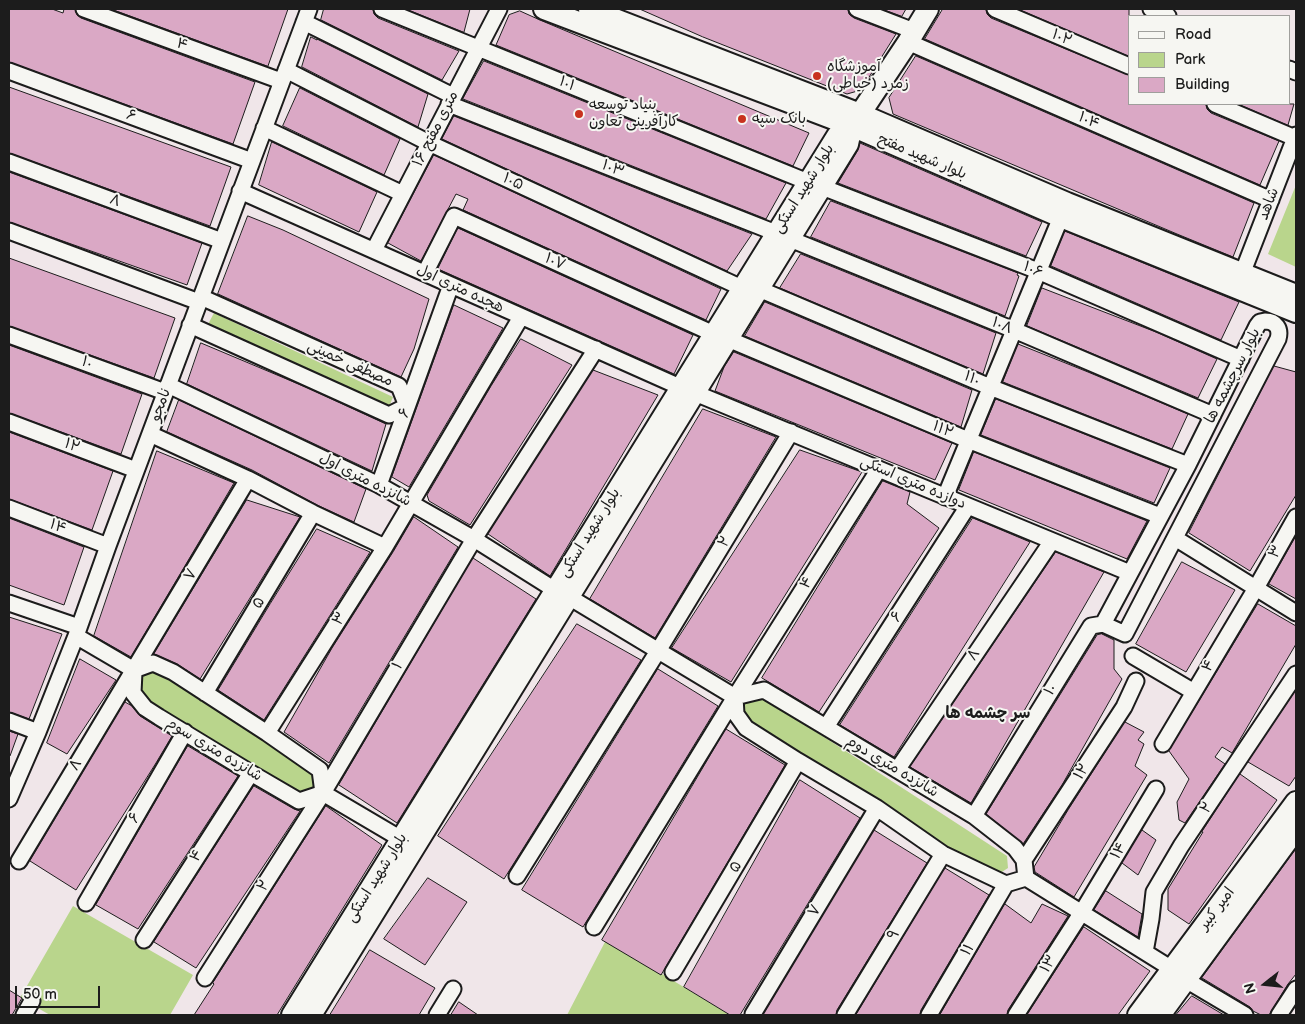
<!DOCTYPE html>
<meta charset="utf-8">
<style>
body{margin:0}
#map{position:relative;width:1305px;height:1024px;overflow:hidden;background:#f0e6e9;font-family:"Balsamiq Sans",sans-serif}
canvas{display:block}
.frame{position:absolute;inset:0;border:10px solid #1c1c1c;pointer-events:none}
.legend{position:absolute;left:1128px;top:15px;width:162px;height:90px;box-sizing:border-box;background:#f6f6f2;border:1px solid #9f9f9c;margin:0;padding:6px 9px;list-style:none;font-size:15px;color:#1c1c1c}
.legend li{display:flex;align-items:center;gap:10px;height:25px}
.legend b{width:25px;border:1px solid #9f9f9c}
.north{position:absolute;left:1240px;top:959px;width:50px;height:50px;-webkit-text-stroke:4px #f6f6f2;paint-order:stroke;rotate:254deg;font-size:14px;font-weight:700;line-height:20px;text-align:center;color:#1c1c1c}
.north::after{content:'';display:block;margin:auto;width:18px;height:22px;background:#1c1c1c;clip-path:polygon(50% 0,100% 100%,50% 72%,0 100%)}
.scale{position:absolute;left:15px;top:986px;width:85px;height:22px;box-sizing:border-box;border:2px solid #1c1c1c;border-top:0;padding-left:6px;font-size:15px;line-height:18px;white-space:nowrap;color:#1c1c1c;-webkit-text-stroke:4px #f6f6f2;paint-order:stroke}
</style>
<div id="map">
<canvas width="1305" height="1024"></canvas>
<div class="frame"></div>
<ul class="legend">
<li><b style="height:6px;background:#f6f6f2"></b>Road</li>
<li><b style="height:14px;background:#b9d58c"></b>Park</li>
<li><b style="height:14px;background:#daa8c5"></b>Building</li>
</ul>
<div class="north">N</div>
<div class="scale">50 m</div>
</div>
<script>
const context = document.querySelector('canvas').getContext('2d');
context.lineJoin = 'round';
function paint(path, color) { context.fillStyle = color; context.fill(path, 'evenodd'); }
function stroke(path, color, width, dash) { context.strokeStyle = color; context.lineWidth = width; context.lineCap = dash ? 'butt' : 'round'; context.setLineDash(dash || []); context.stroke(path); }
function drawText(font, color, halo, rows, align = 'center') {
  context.font = font + ' "Balsamiq Sans","Playpen Sans Arabic",sans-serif'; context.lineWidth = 4; context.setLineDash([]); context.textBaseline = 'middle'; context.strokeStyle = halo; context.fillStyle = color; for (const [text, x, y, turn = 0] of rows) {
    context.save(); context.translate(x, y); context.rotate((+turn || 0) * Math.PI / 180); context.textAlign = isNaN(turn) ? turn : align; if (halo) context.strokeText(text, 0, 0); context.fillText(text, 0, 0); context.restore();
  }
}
const green = new Path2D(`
 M1296,185V267L1268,254Z
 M214,313L393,397L387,412L206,328Z
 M154,669L315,771L318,785L308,794L300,795L142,697L133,679Z
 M761,696L1007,856L1008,868L988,881L740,718L741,710L747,699Z
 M73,906L193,975L170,1015H50L20,998Z
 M606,940L730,1015H567Z`);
const building = new Path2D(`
 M10,9H52L63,13L64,9H75L77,15L81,18L255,82L233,144L9,62V13Z
 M111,9H288L268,66Z
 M324,9H373L374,14L378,18L459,51L442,80L321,20Z
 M406,9H470L464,32Z
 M640,9H848L849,14L854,18L896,34L861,90L847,94L703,37Z
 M882,9H906L902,16Z
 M943,9H986L987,14L991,18L1129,75V104H1206L1207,109L1211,113L1279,141L1260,185L925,39Z
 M1018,9H1129V56Z
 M520,11L540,20L809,133L793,166L496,45L509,15Z
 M311,37L317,40V39L428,94L418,127L302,67Z
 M916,56L1254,203L1233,257L1177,234L893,114L889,98Z
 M484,61L786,183L766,219L463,99Z
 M9,87L231,167L210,226L9,153Z
 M300,88L400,139L384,175L283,126Z
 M1238,104H1294L1288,125Z
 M454,116L752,234L727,271L442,139Z
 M272,142L377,192L359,232L259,185Z
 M860,143L1042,222L1026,256L838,183L858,150Z
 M434,155L721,289L706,320L463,210L468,199L456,194L421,261L388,243Z
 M9,172L202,243L187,285L9,222Z
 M831,201L1018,273L1017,275L1019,276L1005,316L811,237Z
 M248,216L283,230L429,299L414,349L401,377L218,294Z
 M458,228L693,335L674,374L438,269Z
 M1065,231L1239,302L1221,340L1051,266Z
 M801,254L996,333L983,374L780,288Z
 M9,258L175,318L154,378L9,326Z
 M1042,288L1156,332L1217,359L1198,398L1027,326Z
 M765,302L972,390L961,427L745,336Z
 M454,305L503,328L409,487L392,477Z
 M521,339L572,365L470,525L429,501L427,495L491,386Z
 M201,343L308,388L386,424L372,471L187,384Z
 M1018,344L1088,372L1188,414L1172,449L1003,382Z
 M9,345L142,394L121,454L9,413Z
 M734,352L952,443L935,480L715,391L724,367Z
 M1274,366L1296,372V495L1250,571L1189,533Z
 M593,370L658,395L550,576L488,534Z
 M996,399L1170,468L1154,503L981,435Z
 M179,400L366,489L354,522L317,505L252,470L167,432Z
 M703,409L776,437L655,638L590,599Z
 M9,432L113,471L92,530L9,499Z
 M800,450L862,472L731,682L672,648Z
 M157,451L234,483L131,657L94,636Z
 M974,452L1147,521L1127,559L959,490Z
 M883,481L910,492L907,504L939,528L819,712L762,678Z
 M247,500L300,517L200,679L177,664L154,654Z
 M414,517L458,547L329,763L284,732L332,648L393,552Z
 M9,518L84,547L64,605L9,585Z
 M973,518L1030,542L894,757L840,725Z
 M317,529L370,552L264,720L218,690L270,604Z
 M1296,536V599L1269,584Z
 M1056,552L1104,572L971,803L910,767Z
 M473,558L536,599L397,823L339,785Z
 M1182,562L1235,590L1186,672L1136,644Z
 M1258,604L1296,626V644L1232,753L1222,747L1215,757L1225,764L1185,823L1179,820L1177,802L1189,779L1169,751Z
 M9,617L62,634L29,719L9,712Z
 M577,624L641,660L504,879L438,836Z
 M1102,634L1114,640V669L1122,679L1062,785L1023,844L986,814L1097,635Z
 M80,659L116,680L67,754L47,743Z
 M658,669L718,706L583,927L522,890Z
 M1296,690V776L1289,786L1248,762Z
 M125,702L132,706L140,716L172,736L156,763L76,890L30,861Z
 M1125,722L1144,732L1138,740L1144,744L1135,766L1147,775L1074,897L1035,872L1034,867L1068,810Z
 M726,729L785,765L661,975L602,940Z
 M9,731L18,734L10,756H9Z
 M188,746L238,776L138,929L96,905Z
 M1240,774L1277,800L1189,924L1168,910V889L1203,832H1202Z
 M800,780L860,818L740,1015H730L684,987Z
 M254,786L294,809L300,811L196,968L154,942Z
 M326,806L382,845L277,1015H194L214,984L213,983Z
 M874,830L927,863L837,1010L836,1015H763Z
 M1142,830L1156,840L1138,875L1122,863Z
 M1296,849V974L1288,984L1269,1015H1261L1253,1011L1250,1007L1202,978Z
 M945,868L989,895L921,1010L920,1015H856Z
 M428,878L467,902L425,965L384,939Z
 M1106,891L1142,914L1138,937L1094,910Z
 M1005,904L1031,923L1042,904L1068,916L1008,1010L1007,1015H940Z
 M1084,927L1150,971L1118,1015H1027Z
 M370,950L435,988L419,1015H330Z
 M9,990L22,998L12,1015H9Z
 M1192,996L1224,1015H1176Z
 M459,1002L478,1015H451Z`);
const minor = new Path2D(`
 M84,9L281,81
 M382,9L808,182
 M857,9L914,31
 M995,9L1129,66
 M1151,9L1168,16
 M304,22L453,96
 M908,42L1271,200
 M1289,69L1296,72
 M286,70L429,143L742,288
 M9,71L252,161
 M449,104L776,233
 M1215,104L1295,138
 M264,128L403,194
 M9,162L222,241
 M822,187L1038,271L1241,359
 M240,191L680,387
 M9,231L199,302
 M790,239L1014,330L1213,415
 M374,250L499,9
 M425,273L454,216L714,334
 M1242,274L1296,135
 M759,289L990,387L1188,465
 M1265,321C1276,321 1281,329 1278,339L1125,634L1103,624L1188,465L1257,326L1260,322Z
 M190,325L389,415L407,406L399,386L201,297
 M9,335L165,392
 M728,339L968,440L1160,516
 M168,385L379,485L474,539L555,590
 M695,393L1130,573
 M9,422L136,470
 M150,434L248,479L313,513L385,547
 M379,485L451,285
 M945,497L1061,217
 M9,508L108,546
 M1175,538L1296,613
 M569,597L735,697L764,690L974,816L1015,848L1024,860L1026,878
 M9,603L79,627
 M76,636L134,670
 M1133,656L1194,692
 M134,670L153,663L173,672L267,733L320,770L323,793
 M134,672L133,693L145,708L159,717L251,773L299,801L323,793L401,839
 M205,693L313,513
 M735,697L736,714L746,728L798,761L877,808L943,854L1006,884L1026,878
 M9,721L38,732
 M826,727L968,506
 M267,733L385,547L411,503L521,317
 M1163,744L1256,588L1296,517
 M897,770L1052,541
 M9,799L38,732L76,636L108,546L309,9
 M974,816L1091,626L1103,624
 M1024,860L1124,707L1136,681
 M19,861L248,479
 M517,876L658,651L791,432
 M1026,878L1172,969
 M86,903L185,732
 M594,927L735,697L879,469
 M144,940L251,773
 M1145,952L1151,919L1154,892L1181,846L1296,674
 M673,972L798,761
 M205,978L323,793L474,539L596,349
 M1186,980L1245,1015
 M753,1014L877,808
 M24,1015L32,1001
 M437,1015L453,989
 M845,1015L943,854
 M929,1015L1006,884
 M1016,1015L1082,912L1156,789
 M1279,1015L1296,989`);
const major = new Path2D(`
 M544,9L852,126L1061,217L1296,312
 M589,9L860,114L1067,203L1296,295
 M292,1015L837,136L852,126
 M311,1015L848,144L852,126L908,42L928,9
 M1138,1015L1296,802
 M1160,1015L1296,829`);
const markers = [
 [817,76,5,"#c8321e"],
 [579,114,5,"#c8321e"],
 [742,119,5,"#c8321e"]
];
const streetNames = [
 ["۱۰۲",1062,38,23],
 ["۴",182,45,20],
 ["۱۰۱",567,84,22],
 ["۶",131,116,20],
 ["۱۰۴",1089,121,24],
 ["۱۶ متری مفتح",436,129,-63],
 ["بلوار شهید مفتح",922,157,23],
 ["۱۰۳",613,169,22],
 ["۱۰۵",513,182,25],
 ["بلوار شهید استکی",804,189,-58],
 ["۸",115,201,20],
 ["شاهد",1269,204,-69],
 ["۱۰۷",555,262,24],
 ["۱۰۶",1033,270,22],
 ["هجده متری اول",460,289,25],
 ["۱۰۸",1002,326,22],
 ["۱۰",87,363,20],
 ["مصطفی خمینی",350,364,24],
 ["بلوار سرچشمه ها",1233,376,-63],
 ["۱۱۰",972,379,23],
 ["نامجو",161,405,-70],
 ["۶",405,413,-70],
 ["۱۱۲",943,430,23],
 ["۱۲",72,446,21],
 ["شانزده متری اول",365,480,27],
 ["دوازده متری استکی",913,483,23],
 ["۱۴",58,527,21],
 ["بلوار شهید استکی",590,533,-58],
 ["۲",725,542,-59],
 ["۳",1276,552,-60],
 ["۷",191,575,-59],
 ["۴",807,583,-58],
 ["۵",259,603,-59],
 ["۶",897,617,-57],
 ["۳",340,619,-57],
 ["۸",974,655,-56],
 ["۱",398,666,-59],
 ["۴",1209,666,-59],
 ["۱۰",1051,690,-58],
 ["شانزده متری سوم",214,750,31],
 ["۸",76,765,-59],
 ["شانزده متری دوم",892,767,31],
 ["۱۲",1082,772,-57],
 ["۲",1207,808,-56],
 ["۶",135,818,-60],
 ["۱۴",1119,851,-59],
 ["۴",197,856,-57],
 ["۵",736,867,-59],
 ["بلوار شهید استکی",377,878,-58],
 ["۲",264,886,-58],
 ["امیر کبیر",1217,909,-53],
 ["۷",815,911,-59],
 ["۹",894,935,-59],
 ["۱۱",968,950,-59],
 ["۱۳",1049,964,-58]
];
const poiNames = [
 ["آموزشگاه",827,67],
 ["زمرد (خیاطی)",827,84],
 ["بنیاد توسعه",589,105],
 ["کارآفرینی تعاون",589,122],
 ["بانک سپه",752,119]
];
const neighbourhoodNames = [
 ["سر چشمه ها",988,714]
];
paint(green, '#b9d58c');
paint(building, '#daa8c5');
stroke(building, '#1c1c1c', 1);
stroke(minor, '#1c1c1c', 19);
stroke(major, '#1c1c1c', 24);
stroke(minor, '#f6f6f2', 15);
stroke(major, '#f6f6f2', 20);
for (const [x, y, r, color] of markers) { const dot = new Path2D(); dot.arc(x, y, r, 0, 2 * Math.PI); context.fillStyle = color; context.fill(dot); stroke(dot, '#f6f6f2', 2); }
drawText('15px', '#1c1c1c', '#f6f6f2', streetNames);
drawText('15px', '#1c1c1c', '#f6f6f2', poiNames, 'left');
drawText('bold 16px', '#1c1c1c', '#f6f6f2', neighbourhoodNames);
</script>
